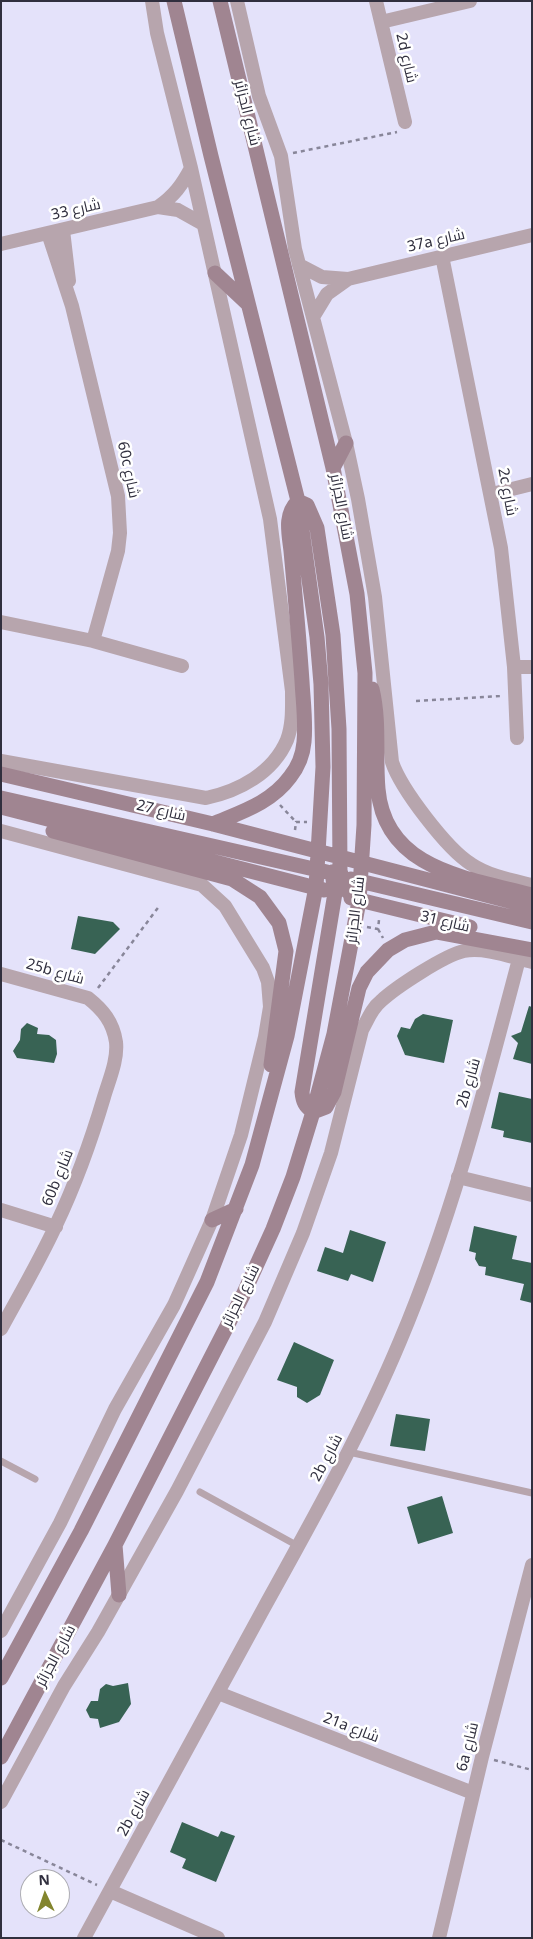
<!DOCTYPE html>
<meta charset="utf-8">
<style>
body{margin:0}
#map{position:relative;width:533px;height:1939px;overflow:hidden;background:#e4e2fa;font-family:"Noto Sans",sans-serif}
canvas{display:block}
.frame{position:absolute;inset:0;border:2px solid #302f3e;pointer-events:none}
.north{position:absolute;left:20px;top:1869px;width:50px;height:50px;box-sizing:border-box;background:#fff;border:1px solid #acacb2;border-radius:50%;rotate:357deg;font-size:14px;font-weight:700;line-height:20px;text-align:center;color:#302f3e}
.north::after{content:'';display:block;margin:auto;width:18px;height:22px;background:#83852e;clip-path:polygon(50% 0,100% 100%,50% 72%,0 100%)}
</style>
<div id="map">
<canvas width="533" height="1939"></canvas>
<div class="frame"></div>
<div class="north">N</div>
</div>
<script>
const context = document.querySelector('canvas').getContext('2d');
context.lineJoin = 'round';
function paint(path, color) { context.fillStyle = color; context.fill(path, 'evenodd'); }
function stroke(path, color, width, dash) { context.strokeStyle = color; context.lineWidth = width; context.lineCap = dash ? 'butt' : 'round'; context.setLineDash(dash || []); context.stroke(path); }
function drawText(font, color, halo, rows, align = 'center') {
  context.font = font + ' "Noto Sans",Cairo,sans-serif'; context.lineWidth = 5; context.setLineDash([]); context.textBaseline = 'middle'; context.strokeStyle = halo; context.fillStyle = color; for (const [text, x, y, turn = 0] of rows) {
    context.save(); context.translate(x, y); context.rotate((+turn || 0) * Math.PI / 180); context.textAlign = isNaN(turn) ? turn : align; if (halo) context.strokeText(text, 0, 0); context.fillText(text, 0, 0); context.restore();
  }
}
const building = new Path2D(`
 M78,916L113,922L120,929L95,954L71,949Z
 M529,1006L532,1007V1064L513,1059L518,1043L511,1036L521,1032Z
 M423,1014L453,1020L444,1063L405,1055L397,1036L401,1027L410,1029L415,1019Z
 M27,1023L38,1028L37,1034L49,1035L56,1040L57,1054L54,1063L17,1058L13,1051L20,1040L21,1029Z
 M499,1092L532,1099V1143L503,1137L504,1131L491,1128Z
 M474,1226L517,1236L512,1259L532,1263V1303L520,1300L524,1284L485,1275L486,1267L479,1266L475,1259L476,1253L469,1251Z
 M350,1230L386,1242L373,1282L351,1274L348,1281L317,1271L325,1247L343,1253Z
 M294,1342L334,1360L320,1395L307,1403L297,1397V1387L277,1380Z
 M396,1414L430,1419L425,1451L390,1446Z
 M442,1496L453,1533L418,1544L407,1507Z
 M128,1683L131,1704L119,1722L100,1728L98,1719L90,1718L86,1710L91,1701H98L100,1689L106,1684L113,1686Z
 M182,1822L218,1837L221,1831L235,1836L216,1882L182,1868L186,1859L170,1852Z`);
const path = new Path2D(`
 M293,153L397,132
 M416,701L502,696
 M280,805L296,822
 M295,830L296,822H307
 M367,927L378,929L379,920
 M378,929L383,938
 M98,988L160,905
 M494,1760L532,1770
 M1,1840L97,1885`);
const lane = new Path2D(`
 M349,1452L532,1493
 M1,1461L35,1479
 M200,1492L298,1546`);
const street = new Path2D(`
 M237,1L259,96L281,156L295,249L346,443L358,499L375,597L392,762C401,789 447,849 471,864C489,876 511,880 532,885
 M376,1L405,122
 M381,22L470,1
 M158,207C174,196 182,185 191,168
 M63,230L69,281
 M48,233L72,306L118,496L120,533L118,551L93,641
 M1,244L158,207L178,210L203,224
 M442,256L501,548L514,667L517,738
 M299,265L322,277L348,279L532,235
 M313,317L327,294L348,279
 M492,494L532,484
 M1,622L93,641L182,666
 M514,667H532
 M1,761L206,798C239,791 273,773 287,740C293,724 292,707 292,691L270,519L191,168L157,33L152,1
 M1,831L202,885L225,906L263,968L268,982L270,1007L265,1037L241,1135L212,1220L174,1305L115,1409L60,1523L1,1631
 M1,974L88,998C103,1010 113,1022 116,1042C118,1060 109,1080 104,1097C91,1141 76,1183 56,1225C40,1260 20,1294 1,1329
 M458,1177L532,1195
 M1,1210L56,1227
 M218,1693L473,1793
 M1,1802L64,1686L98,1632L177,1491L265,1322L303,1233L331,1153L362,1030C368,1019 372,1008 381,1001C396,987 445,955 464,951C485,947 511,957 532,962
 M110,1891L218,1938
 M84,1938C145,1827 205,1716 265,1606C313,1519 362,1432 400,1341C452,1218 485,1088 519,959
 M439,1938L482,1757L532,1565`);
const secondary = new Path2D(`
 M215,273L248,304
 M333,468L346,443
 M372,689C380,722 375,756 378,789C385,870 468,878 532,895
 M1,774L213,824L532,907
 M1,798L327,872
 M1,807L324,890
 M213,824C241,812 271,803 290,777C298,767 303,754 304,742C306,722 303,701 302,681C299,638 295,594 291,551C289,533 284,515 298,501L307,505L317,528L333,635L339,729L340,871L346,890L359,901
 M53,831L232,879L260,897L279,923L286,951L271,1065
 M332,872L335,893L302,1092C303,1102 305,1106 313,1112L326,1107L334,1092L359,988L367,972L388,950L405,940L436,932L532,950
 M351,879L532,922
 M351,898L470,927
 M212,1220L236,1209
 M115,1545L119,1595
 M1,1678L81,1531L207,1282L252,1165L287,1036L316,887L323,767L321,684L317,637L298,501L211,156L174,1
 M1,1757L115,1545L243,1295L273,1229L293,1177L313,1112L334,1034L359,901L364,825L365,673L357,594L333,468L220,1`);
const streetNames = [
 ["2d شارع",406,58,77],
 ["شارع الجزائر",247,113,76],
 ["شارع 33",76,210,-13],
 ["37a شارع",436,241,-13],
 ["60c شارع",128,470,78],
 ["2c شارع",507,492,79],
 ["شارع الجزائر",341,507,79],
 ["شارع 27",161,811,13],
 ["شارع الجزائر",356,910,-83],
 ["شارع 31",445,922,13],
 ["25b شارع",55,972,16],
 ["2b شارع",469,1083,-74],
 ["60b شارع",58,1178,-68],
 ["شارع الجزائر",241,1296,-64],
 ["2b شارع",327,1458,-62],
 ["شارع الجزائر",56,1656,-62],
 ["21a شارع",351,1728,21],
 ["6a شارع",468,1747,-76],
 ["2b شارع",134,1813,-61]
];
paint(building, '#386354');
stroke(path, '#888699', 2.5, [4, 4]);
stroke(lane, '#b7a5ad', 7);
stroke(street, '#b7a5ad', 14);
stroke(secondary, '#a08591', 15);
drawText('15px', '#302f3e', '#fff', streetNames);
</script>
